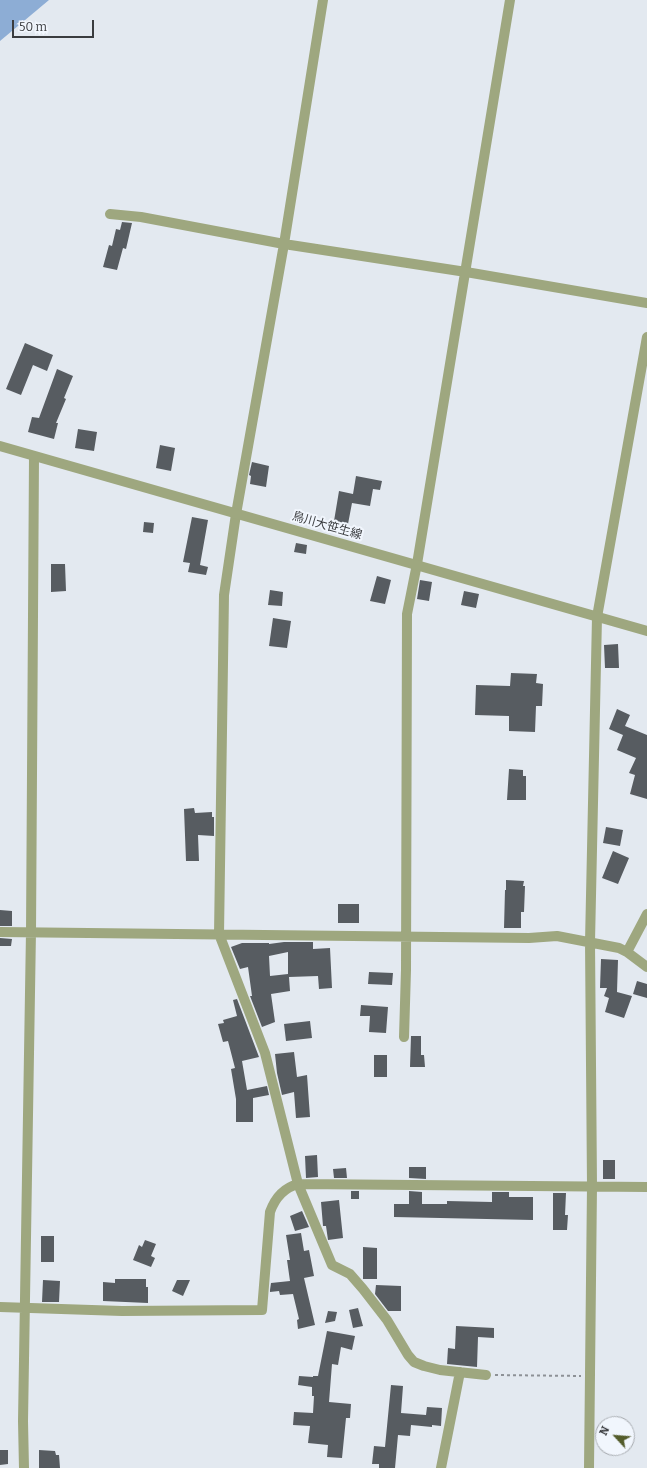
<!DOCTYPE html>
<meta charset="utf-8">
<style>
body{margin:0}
#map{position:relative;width:647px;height:1468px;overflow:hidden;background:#e3e9f0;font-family:Bitter,serif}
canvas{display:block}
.north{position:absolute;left:595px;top:1416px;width:40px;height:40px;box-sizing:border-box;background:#f1f6fd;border:1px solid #a8acb1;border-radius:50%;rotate:296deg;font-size:11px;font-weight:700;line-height:16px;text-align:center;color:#3a3c3f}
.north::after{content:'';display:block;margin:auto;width:14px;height:18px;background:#535c2b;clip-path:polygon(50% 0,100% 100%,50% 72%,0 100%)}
.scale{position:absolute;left:12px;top:20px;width:82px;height:18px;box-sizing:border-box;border:2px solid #3a3c3f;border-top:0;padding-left:5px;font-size:12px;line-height:14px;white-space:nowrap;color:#3a3c3f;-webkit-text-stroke:3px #f1f6fd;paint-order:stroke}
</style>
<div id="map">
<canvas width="647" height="1468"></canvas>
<div class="north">N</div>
<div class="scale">50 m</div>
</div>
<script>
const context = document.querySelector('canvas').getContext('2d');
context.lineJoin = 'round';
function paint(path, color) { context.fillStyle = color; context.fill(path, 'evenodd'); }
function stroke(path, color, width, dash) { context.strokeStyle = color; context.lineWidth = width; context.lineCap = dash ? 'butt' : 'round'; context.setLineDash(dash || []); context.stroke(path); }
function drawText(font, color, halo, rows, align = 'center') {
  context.font = font + ' Bitter,"Noto Sans JP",serif'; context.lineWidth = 4; context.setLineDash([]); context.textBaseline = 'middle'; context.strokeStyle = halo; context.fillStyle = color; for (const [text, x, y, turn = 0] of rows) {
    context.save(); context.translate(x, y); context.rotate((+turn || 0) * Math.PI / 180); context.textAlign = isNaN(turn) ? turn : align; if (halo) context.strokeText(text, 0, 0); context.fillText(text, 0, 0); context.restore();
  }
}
const water = new Path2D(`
 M0,0H49L0,41Z`);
const building = new Path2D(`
 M122,222L132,223L126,249L123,248L117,270L103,267L109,245L112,246L116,229L120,230Z
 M25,343L53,355L47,371L33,365L21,395L6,389Z
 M57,369L73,376L64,398L66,399L56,423H58L54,439L28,432L32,417L39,418Z
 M78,429L97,432L94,451L75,448Z
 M160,445L175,448L171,471L156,468Z
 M252,462L269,466L266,487L250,484L251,476L249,475Z
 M356,476L382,481L380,490L373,489L370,506L352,503L348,524L334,521L339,491L353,494Z
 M192,517L208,520L200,565L208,567L206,575L188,572L190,563L183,562Z
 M144,522L154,523L153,533L143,532Z
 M296,543L307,545L306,554L294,552Z
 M51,564H65L66,591L51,592Z
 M377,576L391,580L385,604L370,601Z
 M420,580L432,582L429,601L417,599Z
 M270,590L283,592L282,606L268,605Z
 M464,591L479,594L476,608L461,605Z
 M273,618L291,621L287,648L269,646Z
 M618,644L619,668H605L604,645Z
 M511,673L537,674L536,683L543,684L542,706H536L535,732L509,731V716L475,715L476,685L510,686Z
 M617,709L630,715L625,726L647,735V799L630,794L635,775L629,773L636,758L617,750L623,735L609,729Z
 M509,769L523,770V776H526V800H507Z
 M194,808L195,813L212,812V817H214V836L198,835L199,861H186L184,809Z
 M606,827L623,830L620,846L603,843Z
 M613,851L629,858L618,884L602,878Z
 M506,880L524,881L523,886H525L524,912H521V928H504L505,890H506Z
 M338,904H359V923H338Z
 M0,910L12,911V926H0Z
 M0,938L12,939L11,946H0Z
 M284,942H313V949L330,948L332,988L319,989L318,976L289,977L290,991L271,994L275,1022L262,1027L250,996H252L248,967L240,969L231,947L242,943H269V944ZM288,952V974L270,976L269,956Z
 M601,959L618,960L617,992L632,996L624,1018L605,1012L609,998L604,996L607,988H600Z
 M369,972L393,973L392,985L368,984Z
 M637,981L647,984V998L633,994Z
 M237,999L259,1057L242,1061L247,1090L267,1086L269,1095L253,1098V1122H236V1099L231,1069L235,1068L228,1041L223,1042L218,1024L224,1023L223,1020L237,1016L233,1000Z
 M361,1005L388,1007L386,1033L369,1032L370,1016H360Z
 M310,1021L312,1038L286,1041L284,1024Z
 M411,1036H421V1055H424L425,1067H410Z
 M294,1052L297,1077L307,1075L310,1117L296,1118L294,1092L282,1095L277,1073L275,1054Z
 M374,1055H387V1077H374Z
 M317,1155L318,1177L306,1178L305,1156Z
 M603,1160H615V1179H603Z
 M409,1167H426V1179L409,1178Z
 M346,1168L347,1178H334L333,1169Z
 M351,1191H359V1199H351Z
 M409,1191L422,1192V1204H447V1201L492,1202V1192H509V1197H533V1220L394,1217V1204H409Z
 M553,1193H566L565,1215H568L567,1230H553Z
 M339,1200L343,1238L328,1240L326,1226H323L321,1202Z
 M302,1211L309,1227L295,1231L290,1216Z
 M301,1233L304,1251L309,1250L314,1276L304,1278L315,1325L298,1329L297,1320L299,1319L293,1294L280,1295L279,1291L270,1292V1290L271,1283L290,1281L287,1260H290L286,1235Z
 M41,1236H54V1262H41Z
 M145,1240L156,1244L151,1256L155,1258L151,1267L133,1260L139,1245L142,1247Z
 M363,1247L377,1248V1279H363Z
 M115,1279H146V1287H148V1303L103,1301V1282L115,1283Z
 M43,1280L60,1281L59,1302H42Z
 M177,1280H190L183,1296L172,1291Z
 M376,1285L401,1286V1311H388L375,1294Z
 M358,1308L363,1326L353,1328L349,1310Z
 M328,1311L337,1312L335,1321L325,1323Z
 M456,1326L494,1328V1338L478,1337L477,1367L447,1364L448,1348L455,1349Z
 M327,1331L355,1336L352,1350L341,1347L338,1365L332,1364L329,1402L351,1404L350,1418H346L342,1458L327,1457L328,1445L308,1443L310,1426L293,1425L294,1412L313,1413L314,1396H312V1387L298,1385L299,1376L313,1377V1376H318Z
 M391,1385L403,1386L401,1413L426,1415L427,1407L442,1408L441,1426L432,1425V1427L411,1425L410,1436L398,1435L395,1468H379V1464H372L374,1446L385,1447Z
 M0,1450H8V1464L0,1465Z
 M39,1450L55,1451L56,1455H59L60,1468H39Z`);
const path = new Path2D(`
 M495,1375L581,1376`);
const minor = new Path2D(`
 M323,0L284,244L236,514L224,595L219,934L265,1053L298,1184L332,1265L350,1274L363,1289L387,1320L408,1355L414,1362L424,1366L440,1370L486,1375
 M110,214L141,217L284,244L466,272L647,303
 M0,932L529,938L557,936L619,948L627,952L647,967
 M627,952L647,914
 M404,1037L406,970L407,614L417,564L510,0
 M0,1307L122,1311L262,1310L270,1212C275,1198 283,1188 298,1184L647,1187
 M24,1468L23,1421L31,931L34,457
 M441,1468L460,1372
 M589,1468L592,1186L590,942L597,617L647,337`);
const tertiary = new Path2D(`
 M0,446L647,631`);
const streetNames = [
 ["鳥川大笹生線",327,526,16]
];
paint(water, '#8dadd5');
paint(building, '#575c61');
stroke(path, '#8d9196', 2, [3, 3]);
stroke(minor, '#9ea77f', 10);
stroke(tertiary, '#9ea77f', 10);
drawText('12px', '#3a3c3f', '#f1f6fd', streetNames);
</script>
